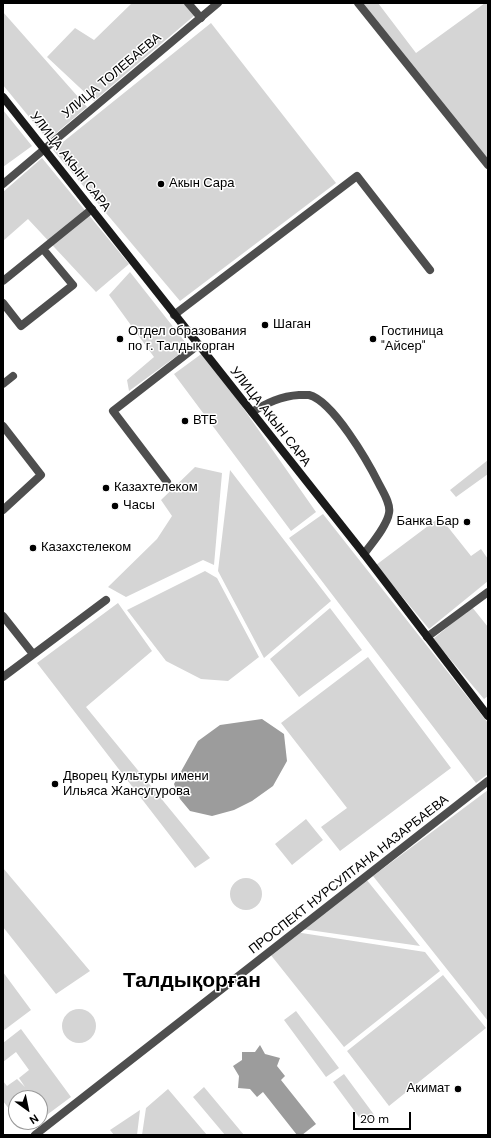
<!DOCTYPE html>
<meta charset="utf-8">
<style>
body{margin:0}
#map{position:relative;width:491px;height:1138px;overflow:hidden;background:#fff;font-family:"DM Sans",sans-serif}
canvas{display:block}
.frame{position:absolute;inset:0;border:4px solid #000;pointer-events:none}
.north{position:absolute;left:8px;top:1090px;width:40px;height:40px;box-sizing:border-box;background:#fff;border:1px solid #999;border-radius:50%;rotate:147deg;font-size:11px;font-weight:700;line-height:16px;text-align:center;color:#000}
.north::after{content:'';display:block;margin:auto;width:14px;height:18px;background:#000;clip-path:polygon(50% 0,100% 100%,50% 72%,0 100%)}
.scale{position:absolute;left:353px;top:1112px;width:58px;height:18px;box-sizing:border-box;border:2px solid #000;border-top:0;padding-left:5px;font-size:12px;line-height:14px;white-space:nowrap;color:#000;-webkit-text-stroke:3px #fff;paint-order:stroke}
</style>
<div id="map">
<canvas width="491" height="1138"></canvas>
<div class="frame"></div>
<div class="north">N</div>
<div class="scale">20 m</div>
</div>
<script>
const context = document.querySelector('canvas').getContext('2d');
context.lineJoin = 'round';
function paint(path, color) { context.fillStyle = color; context.fill(path, 'evenodd'); }
function stroke(path, color, width, dash) { context.strokeStyle = color; context.lineWidth = width; context.lineCap = dash ? 'butt' : 'round'; context.setLineDash(dash || []); context.stroke(path); }
function drawText(font, color, halo, rows, align = 'center') {
  context.font = font + ' "DM Sans",sans-serif'; context.lineWidth = 3; context.setLineDash([]); context.textBaseline = 'middle'; context.strokeStyle = halo; context.fillStyle = color; for (const [text, x, y, turn = 0] of rows) {
    context.save(); context.translate(x, y); context.rotate((+turn || 0) * Math.PI / 180); context.textAlign = isNaN(turn) ? turn : align; if (halo) context.strokeText(text, 0, 0); context.fillText(text, 0, 0); context.restore();
  }
}
const green = new Path2D(`
 M132,3H183L195,15L94,101L47,57L75,28L94,40Z
 M361,3H378L416,53L485,3H488V159Z
 M3,12L87,107L48,140L3,85Z
 M211,23L336,183L180,301L53,150Z
 M3,110L32,146L3,167Z
 M42,158L129,264L96,292L28,219L3,241V192Z
 M130,272L189,347L129,391L127,380L154,357L109,295Z
 M204,352L316,512L291,531L174,374Z
 M488,460V474L456,497L450,490Z
 M195,467L222,473L214,565L203,560L126,597L108,587L157,539L172,516L161,500Z
 M230,470L331,601L264,658L218,571Z
 M323,514L488,723V774L476,783L289,538Z
 M440,517L471,556L481,549L488,559V581L429,629L376,565Z
 M205,571L217,578L259,657L228,681L201,679L166,661L127,610Z
 M118,603L152,651L86,707L210,858L195,868L37,663Z
 M472,607L488,627V696L484,699L433,639Z
 M330,608L362,650L299,697L270,659Z
 M368,657L451,768L340,851L321,827L347,808L281,723Z
 M488,790V1021L373,876Z
 M306,819L323,840L292,865L275,844Z
 M3,868L90,971L56,994L3,927Z
 M230 894a16 16 0 1 1 32 0a16 16 0 1 1-32 0Z
 M366,879L420,946L302,929Z
 M295,932L425,952L440,971L344,1047L270,954Z
 M3,972L31,1010L3,1031Z
 M443,975L486,1028L389,1106L347,1051Z
 M62 1026a17 17 0 1 1 34 0a17 17 0 1 1-34 0Z
 M296,1011L339,1068L326,1077L284,1020Z
 M21,1029L71,1097L40,1120V1098H16V1118L3,1101V1081L7,1086L17,1079L25,1087L19,1078L29,1070L16,1052L3,1062V1043Z
 M344,1074L375,1116L364,1124L333,1082Z
 M204,1087L244,1135H225L193,1097Z
 M168,1089L207,1135H142L146,1108Z
 M140,1110L137,1135H114L110,1130Z`);
const water = new Path2D(`
 M262,719L284,734L287,761L273,786L252,801L234,810L212,816L190,811L180,799L174,784L198,741L220,725Z
 M260,1045L265,1054L280,1058L277,1066L285,1076L281,1080L316,1124L302,1135H297L263,1092L257,1097L250,1089L238,1088L239,1076L233,1066L242,1060V1052H255Z`);
const lane = new Path2D(`
 M188,3L201,18
 M3,281L92,209
 M3,303L21,326L73,285L43,249
 M174,315L357,176L430,270
 M3,384L13,376
 M252,412C267,403 281,396 299,395C302,395 306,395 309,395C333,401 368,462 379,484C383,492 391,504 389,513C387,526 372,543 364,554
 M3,426L41,475L3,510
 M167,482L113,411L198,345
 M3,616L33,654
 M427,637L488,592
 M3,677L106,600`);
const street = new Path2D(`
 M358,3L488,165
 M3,184L218,3
 M35,1135L488,781`);
const secondary = new Path2D(`
 M3,97L364,554L488,716`);
const markers = [
 [161,184,4,"#000"],
 [265,325,4,"#000"],
 [120,339,4,"#000"],
 [373,339,4,"#000"],
 [185,421,4,"#000"],
 [106,488,4,"#000"],
 [115,506,4,"#000"],
 [467,522,4,"#000"],
 [33,548,4,"#000"],
 [55,784,4,"#000"],
 [458,1089,4,"#000"]
];
const streetNames = [
 ["УЛИЦА ТОЛЕБАЕВА",112,76,-40],
 ["УЛИЦА АКЫН САРА",70,162,52],
 ["УЛИЦА АКЫН САРА",270,417,52],
 ["ПРОСПЕКТ НУРСУЛТАНА НАЗАРБАЕВА",349,875,-38]
];
const poiNames = [
 ["Акын Сара",169,184],
 ["Шаган",273,325],
 ["Отдел образования",128,332],
 ["по г. Талдыкорган",128,347],
 ["Гостиница",381,332],
 ["\"Айсер\"",381,347],
 ["ВТБ",193,421],
 ["Казахтелеком",114,488],
 ["Часы",123,506],
 ["Банка Бар",459,522,"right"],
 ["Казахстелеком",41,548],
 ["Дворец Культуры имени",63,777],
 ["Ильяса Жансугурова",63,792],
 ["Акимат",450,1089,"right"]
];
const townNames = [
 ["Талдықорған",192,981]
];
paint(green, '#d5d5d5');
paint(water, '#9c9c9c');
stroke(lane, '#4e4e4e', 8);
stroke(street, '#4e4e4e', 8);
stroke(secondary, '#1b1b1b', 8);
for (const [x, y, r, color] of markers) { const dot = new Path2D(); dot.arc(x, y, r, 0, 2 * Math.PI); context.fillStyle = color; context.fill(dot); stroke(dot, '#fff', 1.5); }
drawText('13px', '#000', '#fff', streetNames);
drawText('13px', '#000', '#fff', poiNames, 'left');
drawText('bold 21px', '#000', '#fff', townNames);
</script>
